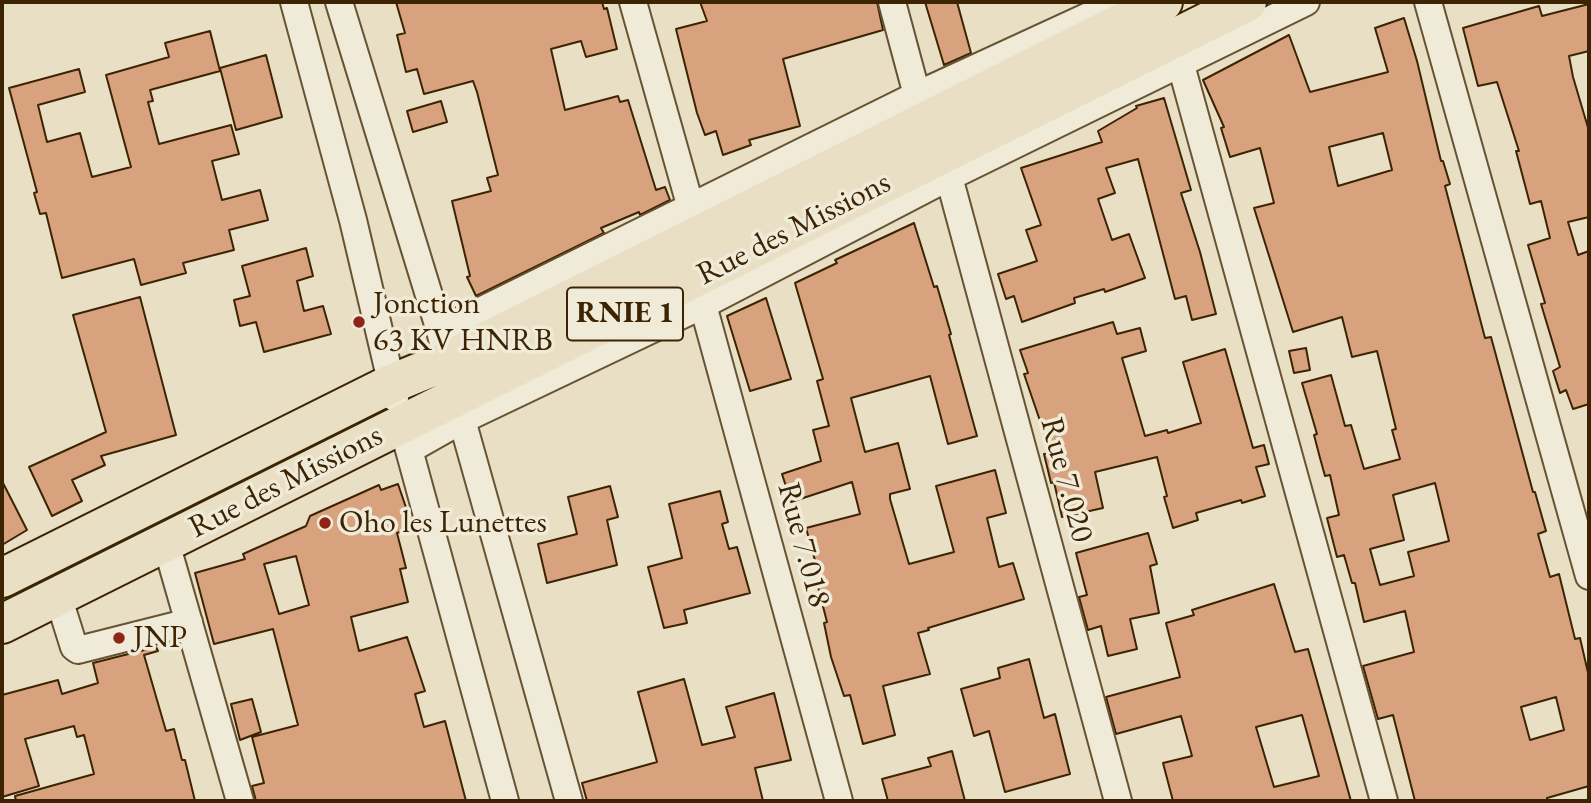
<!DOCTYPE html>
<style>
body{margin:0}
#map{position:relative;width:1591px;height:803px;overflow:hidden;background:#e8dfc4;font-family:"EB Garamond",serif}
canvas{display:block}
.frame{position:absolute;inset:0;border:4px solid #3c2402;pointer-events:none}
</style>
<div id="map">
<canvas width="1591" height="803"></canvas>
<div class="frame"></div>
</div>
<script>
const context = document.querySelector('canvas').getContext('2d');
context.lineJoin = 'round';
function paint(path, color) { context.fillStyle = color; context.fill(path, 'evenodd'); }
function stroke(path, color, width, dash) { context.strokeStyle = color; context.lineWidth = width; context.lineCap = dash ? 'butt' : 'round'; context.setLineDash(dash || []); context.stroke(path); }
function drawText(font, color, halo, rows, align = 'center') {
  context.font = font + ' "EB Garamond",serif'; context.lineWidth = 7; context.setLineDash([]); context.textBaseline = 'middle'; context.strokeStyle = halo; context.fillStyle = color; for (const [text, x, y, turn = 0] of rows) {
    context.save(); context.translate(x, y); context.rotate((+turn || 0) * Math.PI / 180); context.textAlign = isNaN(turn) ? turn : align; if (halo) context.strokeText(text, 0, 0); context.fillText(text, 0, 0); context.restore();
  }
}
const building = new Path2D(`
 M396,2H602L604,9L607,8L617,49L586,57L581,41L551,49L565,110L618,96L620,102L628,100L656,190L665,187L670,200L640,215L639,212L601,228L604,233L476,296L467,277L470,276L452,201L491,191L487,178L498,175L477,92L473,81L424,94L417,69L406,72L397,35L405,33Z
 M700,2H877L883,30L783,59L800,126L749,140L751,145L723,155L716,131L705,135L697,113L676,29L707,21Z
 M925,2H957L971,53L944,65Z
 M1589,4V51L1569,56L1573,77L1589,131V217L1568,222L1578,255L1589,251V404L1573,409L1566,390L1560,393L1553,371L1560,367L1541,304L1545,303L1528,245L1550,238L1541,201L1530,204L1516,151H1519L1497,82L1478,86L1463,28L1539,6L1542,16Z
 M1404,18L1417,61L1441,161H1443L1450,184L1445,186L1485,338L1491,337L1533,492H1535L1546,531L1538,534L1550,577L1559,574L1575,639L1580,638L1589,677V786L1547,798V801H1415L1393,715L1378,719L1363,666L1414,652L1405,611L1364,622L1355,583H1352L1344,555L1337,557L1327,518L1339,515L1330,475L1325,476L1320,458L1314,435L1317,434L1302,383L1331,375L1345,426L1351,425L1364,469L1400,459L1392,430L1396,429L1377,351L1352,357L1342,317L1293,332L1254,208L1274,203L1260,148L1230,157L1221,128L1224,127L1203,80L1289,35L1310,92L1388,72L1375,28ZM1383,133L1392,170L1338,186L1329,147ZM1435,483L1449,541L1408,552L1414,576L1380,585L1370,549L1404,540L1393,495ZM1556,697L1564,730L1530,740L1521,707Z
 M210,31L220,71L150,90L153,101L148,102L159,144L231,125L239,154L212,161L222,200L260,190L268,220L229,230L234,250L183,263L186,273L141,285L134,259L62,278L46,213L40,214L34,193L37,192L9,88L79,69L85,92L38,105L47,142L80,133L92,177L131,167L106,75L169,57L165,43Z
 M266,55L282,117L236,130L220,68Z
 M1164,98L1191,190L1181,193L1200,252L1216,314L1192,320L1186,296L1175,299L1138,159L1106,168L1115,193L1098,199L1112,240L1129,234L1145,278L1105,292L1104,289L1074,298L1075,303L1022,322L1014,296L1006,299L998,274L1037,261L1026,230L1041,225L1021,168L1102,142L1098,131L1137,108L1136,106Z
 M441,101L447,122L413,132L407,111Z
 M914,223L934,287L937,286L951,334L949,335L977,436L948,444L930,376L851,398L865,452L898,443L910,489L890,494V499L909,564L954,552L936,486L995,470L1006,513L987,518L999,567L1013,563L1024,599L928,628L929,630L918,633L930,674L883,686L895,735L863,744L850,695L844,696L831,657L824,623L827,622L817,583L821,582L806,528L860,514L852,482L791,502L782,474L821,461L813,430L829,426L817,381L823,379L795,283L837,263L835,260Z
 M306,248L313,276L297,281L304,311L323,306L331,334L264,352L256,322L240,326L234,300L250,296L242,266Z
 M140,297L176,435L101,456L105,465L72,480L82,501L52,516L29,467L106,432L73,315Z
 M766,298L791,379L750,391L727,316Z
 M1113,322L1117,334L1140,328L1146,351L1122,358L1145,436L1167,430L1168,433L1201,423L1183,362L1225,349L1253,448L1264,445L1269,464L1256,467L1265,496L1242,503L1241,500L1196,513L1198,520L1173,528L1164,497L1167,496L1157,457L1095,472L1103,508L1062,517L1054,482L1051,483L1044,454L1051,453L1024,374L1028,373L1020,350Z
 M1306,348L1310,370L1294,373L1289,351Z
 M2,481L27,530L2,545Z
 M398,484L413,528L397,533L406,568L400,569L408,602L351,617L359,651L407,637L425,691L415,694L424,727L445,721L466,801H256L252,786L264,783L252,737L298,725L273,629L214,644L195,573L245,559L243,554L306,526L310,516L379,485L381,490ZM296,556L309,605L279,614L264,564Z
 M610,486L618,517L607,520L617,565L547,583L538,544L577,534L568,497Z
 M720,491L728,522L722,524L729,549L737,547L750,593L684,610L687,623L664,628L648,567L682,558L669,504Z
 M1148,533L1157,564L1150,566L1159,613L1130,619L1137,649L1108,656L1101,626L1088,630L1079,597L1087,595L1076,553Z
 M1274,584L1295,652L1308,649L1351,801H1173L1163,763L1192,756L1181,716L1116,734L1106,697L1180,677L1166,623L1194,615L1192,610ZM1302,715L1319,776L1274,787L1256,727Z
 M156,647L158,651L144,655L166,731L174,729L182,760H185L195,801H16L15,796L94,774L84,735L77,737L74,726L25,739L39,786L2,797V695L58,680L62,694L98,683L93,663Z
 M1029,659L1044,718L1055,714L1070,774L1005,792L989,731L974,736L961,689L1000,678L998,668Z
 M684,679L702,745L735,737L726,707L774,693L791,760L755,768L763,801H587L582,783L657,762L638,692Z
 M252,699L261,732L240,740L231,704Z
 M952,751L965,801H888L882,779L931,766L928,758Z`);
const minor = new Path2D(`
 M294,2L353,220L395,398
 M339,2L440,331L462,420L569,801
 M633,2L691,208
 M892,2L917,95
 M1428,2L1589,576
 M1181,65L1384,801
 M949,177L1118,801
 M703,305L839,801
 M440,331L917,95L1119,2
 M405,435L505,801
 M409,450L462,420L703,305L949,177L1306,2
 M166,543L240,801
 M58,596L74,647L78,650L189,622`);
const highway = new Path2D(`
 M2,578L391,384L449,360L1163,2
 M2,624L1247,2`);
const markers = [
 [359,322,7,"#8f2418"],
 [325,523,7,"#8f2418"],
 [119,638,7,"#8f2418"]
];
const shields = [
 [625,314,116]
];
const shieldNames = [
 ["RNIE 1",625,314]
];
const streetNames = [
 ["Rue des Missions",794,229,-27],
 ["Rue 7.020",1066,480,75],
 ["Rue des Missions",286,482,-27],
 ["Rue 7.018",803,545,75]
];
const poiNames = [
 ["Jonction",373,304],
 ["63 KV HNRB",373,341],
 ["Oho les Lunettes",339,523],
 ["JNP",133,638]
];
paint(building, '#d8a27f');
stroke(building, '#3c2402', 2);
stroke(minor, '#675332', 30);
stroke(highway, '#3c2402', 42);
stroke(minor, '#f0ead9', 26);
stroke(highway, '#e8dfc4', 38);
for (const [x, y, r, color] of markers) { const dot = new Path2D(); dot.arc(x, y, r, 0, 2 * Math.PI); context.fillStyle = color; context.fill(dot); stroke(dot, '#f0ead9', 2.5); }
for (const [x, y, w] of shields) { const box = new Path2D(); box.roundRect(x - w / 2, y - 26.5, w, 53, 5); context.fillStyle = '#f0ead9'; context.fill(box); stroke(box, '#3c2402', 2); }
drawText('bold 30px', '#3c2402', null, shieldNames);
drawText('32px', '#3c2402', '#f0ead9', streetNames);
drawText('32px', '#3c2402', '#f0ead9', poiNames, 'left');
</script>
